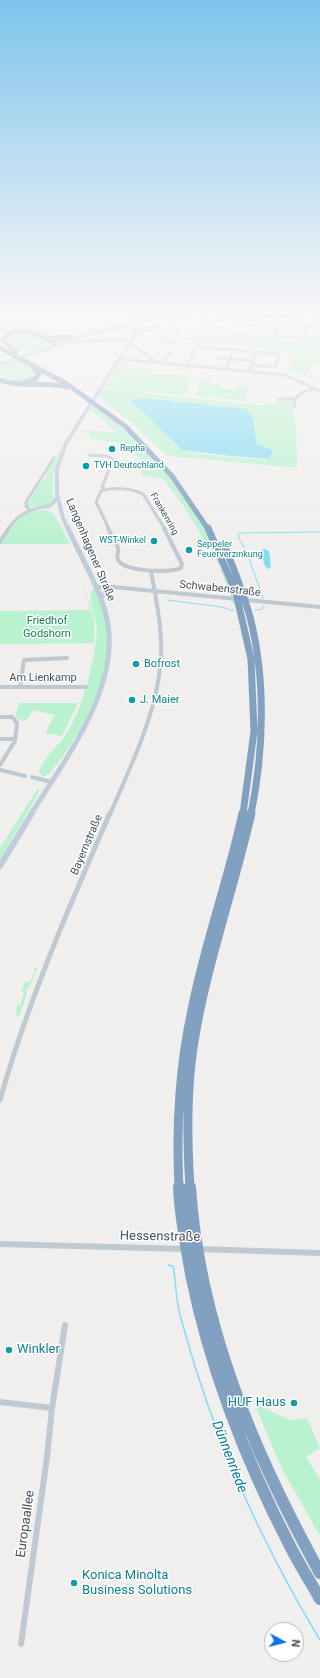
<!DOCTYPE html>
<meta charset="utf-8">
<style>
body{margin:0}
#map{position:relative;width:320px;height:1678px;overflow:hidden;background:#f1eeee;font-family:Roboto,sans-serif}
canvas{display:block}
.north{position:absolute;left:264px;top:1622px;width:40px;height:40px;box-sizing:border-box;background:#fff;border:1px solid #b5babe;border-radius:50%;rotate:97deg;font-size:11px;font-weight:700;line-height:16px;text-align:center;color:#45525d}
.north::after{content:'';display:block;margin:auto;width:14px;height:18px;background:#0c70ed;clip-path:polygon(50% 0,100% 100%,50% 72%,0 100%)}
</style>
<div id="map">
<canvas width="320" height="1678"></canvas>
<div class="north">N</div>
</div>
<script>
const context = document.querySelector('canvas').getContext('2d');
context.lineJoin = 'round';
function paint(path, color) { context.fillStyle = color; context.fill(path, 'evenodd'); }
function stroke(path, color, width, dash) { context.strokeStyle = color; context.lineWidth = width; context.lineCap = dash ? 'butt' : 'round'; context.setLineDash(dash || []); context.stroke(path); }
function drawText(font, color, halo, rows, align = 'center') {
  context.font = font + ' Roboto,sans-serif'; context.lineWidth = 3; context.setLineDash([]); context.textBaseline = 'middle'; context.strokeStyle = halo; context.fillStyle = color; for (const [text, x, y, turn = 0] of rows) {
    context.save(); context.translate(x, y); context.rotate((+turn || 0) * Math.PI / 180); context.textAlign = isNaN(turn) ? turn : align; if (halo) context.strokeText(text, 0, 0); context.fillText(text, 0, 0); context.restore();
  }
}
const green = new Path2D(`
 M255,318H260L261,322L287,321L306,323L307,327L303,328L302,324L265,325L269,338H276L278,342L320,341V365L312,364L307,376L288,370L296,351L179,340L176,346L171,345L168,350L163,351L161,349L167,348L168,342L155,339L159,332L150,331L161,327L170,340L264,329Z
 M16,325L34,326L55,336H69L94,327L99,328L64,337L50,338L34,330L24,328L0,331V327Z
 M15,332L37,335L47,342L45,346L24,352L13,346L6,340V337Z
 M120,360L129,361L114,389L127,367L151,369L150,374L190,375L187,382H189L187,388L190,389L187,393H182L181,395L144,392L148,394L263,405L293,399L294,421H289L296,422L297,468L167,456L132,423L98,396L101,390H114V389L104,388ZM143,398L192,404L252,416L257,444L270,449V455L268,460C251,458 190,456 179,448C173,444 169,437 164,432C154,422 143,411 131,405L132,400Z
 M18,361L33,369L36,375C27,386 11,381 0,375V367Z
 M202,378H209L213,384H221V388L237,389V385H248L246,401H269L255,402L195,396Z
 M92,405L128,432L163,467L184,495L205,529L236,604H233L219,565L183,505L163,479L141,475L144,464L123,443L89,439L91,436H89L88,433H84V432L81,431L82,430L118,433L90,410Z
 M63,444L53,475V500C48,507 36,509 28,506L27,504L41,482L47,478L46,474Z
 M46,510L54,514L70,544H1L15,522L27,512Z
 M84,586L83,588C91,604 97,625 94,643L0,644V611L90,610L87,598L82,587Z
 M93,588C100,594 101,605 104,613C116,659 93,713 67,750C62,759 54,766 49,774L44,777L39,772C43,758 56,748 64,737C82,710 87,685 94,654C95,646 97,638 97,629C96,617 86,599 93,588Z
 M19,703H78L62,736L45,733L55,715L33,710L26,721H22L15,717Z
 M38,788L39,791L38,794L0,860V848Z
 M38,967L29,988H26L25,989L28,990L19,1017L16,1014L17,1005L20,1006L24,992L21,991L25,982H30L35,970L33,968Z
 M254,1403L283,1417L291,1420L307,1418L320,1448L306,1457L320,1480V1536L283,1471Z`);
const water = new Path2D(`
 M143,398L246,409L252,416L257,444L272,450L270,459L231,456L182,450L142,411L130,403L132,400Z
 M264,549L269,551L271,567L268,569L265,566L260,551Z`);
const streamFar1 = new Path2D(`
 M0,356L4,358
 M3,366L12,363
 M263,598L248,556L238,536L239,533L320,532
 M167,600L222,607L234,611
 M255,610L262,609L264,606`);
const stream = new Path2D(`
 M168,1265L173,1266C175,1274 175,1282 176,1290C177,1303 180,1316 184,1329C214,1439 261,1542 320,1640`);
const minorFar3 = new Path2D(`
 M201,312L214,329
 M313,312L320,324
 M237,318L243,326L261,324
 M209,321L245,317L299,316L302,318L288,317
 M307,326L320,325
 M304,328L308,337H277L274,329Z
 M177,333L171,322L187,316L188,314
 M133,336L159,326
 M308,337H320
 M74,342L125,339L155,361L154,362
 M256,352L279,354L275,367L251,365Z
 M218,358L252,361
 M119,359L275,374L287,376L320,391
 M163,363L170,352
 M187,365L196,347L247,351
 M226,369L233,350
 M249,371L251,365
 M294,398L295,406
 M278,400L296,398L303,392L315,389
 M89,455L107,456L113,459L102,487L105,489
 M30,510L26,506V502L54,458
 M8,529C18,515 27,510 44,507
 M109,529L96,502L101,491C114,487 131,488 143,494L165,529`);
const minorFar2 = new Path2D(`
 M108,528C111,535 116,542 118,548C119,552 116,557 118,560C125,572 170,573 181,568L182,564L164,528
 M0,542L9,528
 M97,587H113L320,607
 M0,687H86
 M20,687L24,660L67,658
 M0,717H12L17,723L15,741L0,765
 M0,739H15
 M0,770L25,776
 M32,777L51,782
 M110,814C131,766 159,709 161,655C162,627 156,599 151,571`);
const minorFar1 = new Path2D(`
 M0,1100C28,1001 69,907 110,813`);
const minor = new Path2D(`
 M0,1244L186,1249
 M198,1249L320,1253
 M0,1402L52,1408L47,1457L21,1644
 M52,1408L65,1325`);
const tertiary = new Path2D(`
 M135,321L202,312`);
const secondaryFar2 = new Path2D(`
 M0,364L89,334L135,323
 M44,507L51,505L57,498
 M68,529L63,518L57,494V469L66,443L132,339L135,325L134,313`);
const secondaryFar1 = new Path2D(`
 M101,598L104,593L111,589
 M31,814C66,758 126,681 105,611C97,582 80,556 68,528`);
const secondary = new Path2D(`
 M0,866L32,813`);
const motorwayFar3 = new Path2D(`
 M50,338H72
 M0,348L67,384L125,426L172,476L208,529
 M16,352L3,340C14,321 41,336 55,343
 M0,380C22,388 45,381 68,387
 M25,382L35,379L39,374L32,365`);
const motorwayFar2 = new Path2D(`
 M208,528L236,593L251,659L254,731L243,814
 M224,545C234,569 243,592 250,617C266,679 264,751 251,814`);
const motorwayFar1 = new Path2D(`
 M179,1188C176,1127 179,1069 192,1010C205,943 229,879 243,813
 M190,1188C187,1141 186,1094 193,1048C205,968 233,892 251,813`);
const motorway = new Path2D(`
 M179,1187C180,1216 186,1245 191,1274C210,1368 246,1461 290,1546C299,1564 310,1581 320,1599
 M190,1187C199,1325 254,1453 320,1573`);
const markers = [
 [112,449,4,"#0f9aa8"],
 [86,466,4,"#0f9aa8"],
 [154,541,4,"#0f9aa8"],
 [189,550,4,"#0f9aa8"],
 [136,664,4,"#0f9aa8"],
 [132,700,4,"#0f9aa8"],
 [9,1350,4,"#0f9aa8"],
 [294,1403,4,"#0f9aa8"],
 [74,1583,4,"#0f9aa8"]
];
const farCulturenames = [
 ["Repha",120,449],
 ["TVH Deutschland",94,466],
 ["WST-Winkel",146,541,"right"],
 ["Seppeler",197,545],
 ["Feuerverzinkung",197,555]
];
const farStreetnames = [
 ["Frankenring",164,514,60]
];
const streetNames = [
 ["Langenhagener Straße",90,550,67],
 ["Schwabenstraße",220,589,6],
 ["Am Lienkamp",43,678],
 ["Bayernstraße",87,845,-67]
];
const parkNames = [
 ["Friedhof",47,621],
 ["Godshorn",47,634]
];
const cultureNames = [
 ["Bofrost",144,664],
 ["J. Maier",140,700]
];
const nearStreetnames = [
 ["Hessenstraße",160,1237,1],
 ["Europaallee",26,1524,-82]
];
const nearCulturenames = [
 ["Winkler",17,1350],
 ["HUF Haus",286,1403,"right"],
 ["Konica Minolta",82,1576],
 ["Business Solutions",82,1591]
];
const nearWaternames = [
 ["Dünnenriede",229,1457,69]
];
paint(green, '#b9f2cf');
paint(water, '#83dcf2');
stroke(streamFar1, '#83dcf2', 1);
stroke(stream, '#83dcf2', 1.5);
stroke(minorFar3, '#bec9d1', 3);
stroke(minorFar2, '#bec9d1', 4);
stroke(minorFar1, '#bec9d1', 5);
stroke(minor, '#bec9d1', 6);
stroke(tertiary, '#bec9d1', 3.5);
stroke(secondaryFar2, '#bfccd9', 4);
stroke(secondaryFar1, '#bfccd9', 5);
stroke(secondary, '#bfccd9', 6);
stroke(motorwayFar3, '#82a1c1', 5);
stroke(motorwayFar2, '#82a1c1', 7);
stroke(motorwayFar1, '#82a1c1', 9);
stroke(motorway, '#82a1c1', 12);
const sky = context.createLinearGradient(0, 0, 0, 547);
sky.addColorStop(0, '#7fc4ec');
sky.addColorStop(0.57, '#f9f7f7');
sky.addColorStop(1, '#f9f7f700');
context.fillStyle = sky;
context.fillRect(0, 0, 320, 547);
for (const [x, y, r, color] of markers) { const dot = new Path2D(); dot.arc(x, y, r, 0, 2 * Math.PI); context.fillStyle = color; context.fill(dot); stroke(dot, '#fff', 1.5); }
drawText('9px', '#0d838f', '#fff', farCulturenames, 'left');
drawText('9px', '#45525d', '#fff', farStreetnames);
drawText('11px', '#45525d', '#fff', streetNames);
drawText('11px', '#108449', '#fff', parkNames);
drawText('11px', '#0d838f', '#fff', cultureNames, 'left');
drawText('13px', '#45525d', '#fff', nearStreetnames);
drawText('13px', '#0d838f', '#fff', nearCulturenames, 'left');
drawText('italic 14px', '#047c9b', '#fff', nearWaternames);
</script>
